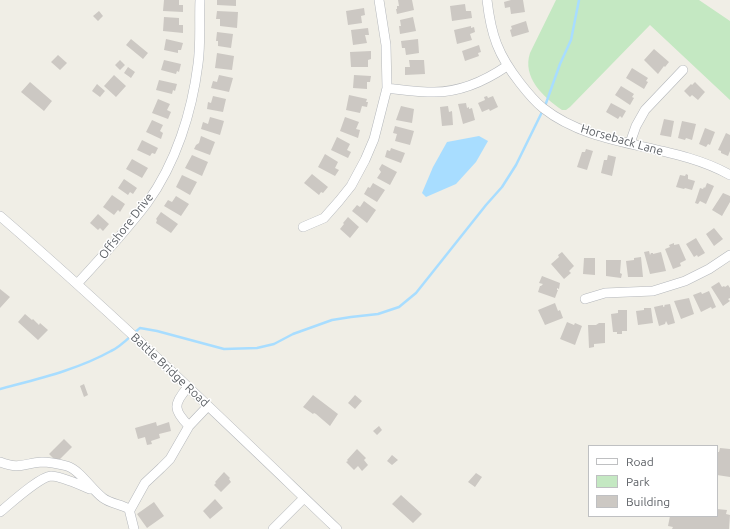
<!DOCTYPE html>
<style>
body{margin:0}
#map{position:relative;width:730px;height:529px;overflow:hidden;background:#f0eee6;font-family:Ubuntu,sans-serif}
canvas{display:block}
.legend{position:absolute;left:588px;top:445px;width:130px;height:72px;box-sizing:border-box;background:#fff;border:1px solid #bfc0c2;margin:0;padding:5px 7px;list-style:none;font-size:12px;color:#5e6267}
.legend li{display:flex;align-items:center;gap:8px;height:20px}
.legend b{width:20px;border:1px solid #bfc0c2}
</style>
<div id="map">
<canvas width="730" height="529"></canvas>
<ul class="legend">
<li><b style="height:5px;background:#fff"></b>Road</li>
<li><b style="height:11px;background:#c4e8c2"></b>Park</li>
<li><b style="height:11px;background:#ccc8c3"></b>Building</li>
</ul>
</div>
<script>
const context = document.querySelector('canvas').getContext('2d');
context.lineJoin = 'round';
function paint(path, color) { context.fillStyle = color; context.fill(path, 'evenodd'); }
function stroke(path, color, width, dash) { context.strokeStyle = color; context.lineWidth = width; context.lineCap = dash ? 'butt' : 'round'; context.setLineDash(dash || []); context.stroke(path); }
function drawText(font, color, halo, rows, align = 'center') {
  context.font = font + ' Ubuntu,sans-serif'; context.lineWidth = 3; context.setLineDash([]); context.textBaseline = 'middle'; context.strokeStyle = halo; context.fillStyle = color; for (const [text, x, y, turn = 0] of rows) {
    context.save(); context.translate(x, y); context.rotate((+turn || 0) * Math.PI / 180); context.textAlign = isNaN(turn) ? turn : align; if (halo) context.strokeText(text, 0, 0); context.fillText(text, 0, 0); context.restore();
  }
}
const green = new Path2D(`
 M556,0H699L730,21V100L650,25L570,107L566,110H562C543,97 522,77 530,53Z`);
const water = new Path2D(`
 M479,136L488,141L476,162L456,184L426,197L422,193L433,167L447,142Z`);
const stream = new Path2D(`
 M545,106L560,64L571,40L579,0
 M0,389C37,379 77,370 111,351C122,346 131,335 140,328L157,331L224,349L257,348L274,344L293,334L332,320L351,317L378,314L399,307L416,293L486,205L502,187L516,165L543,110`);
const building = new Path2D(`
 M164,0H179V5H183V12L163,11Z
 M217,0H236V6L217,5Z
 M398,0H412L414,10L397,14L396,9H397V6H399Z
 M511,0H523L525,12L511,14L510,7L505,8L504,2Z
 M465,4L466,11H471L472,18L452,21L450,6Z
 M364,8L365,15L361,16L362,23L348,25L346,11Z
 M99,11L103,16L98,21L93,16Z
 M217,11L238,12L237,28L220,26V19H216Z
 M164,17L179,18V25H183V33L163,31Z
 M413,17L416,31L400,34L399,26H401L400,20Z
 M526,21L529,32L512,37L510,30L512,29L511,26Z
 M471,26V28L474,27L475,32L470,34L472,40L457,44L454,30Z
 M368,28L369,35H365L367,43L353,45L351,30Z
 M217,32L233,34L231,48L218,46V41H216Z
 M131,39L148,53L143,59L126,45Z
 M166,39L183,43L181,50H178V53L164,50Z
 M418,39L419,53L406,55L405,48H402L401,41Z
 M479,45L481,52L478,53L479,56L465,61L462,51Z
 M654,49L669,62L665,67L664,66L658,74L644,60Z
 M371,51V59L368,60V67H351L350,52Z
 M217,53L234,56L232,70L215,68Z
 M58,55L67,63L60,70L51,62Z
 M120,60L125,65L120,70L115,65Z
 M164,60L181,64L179,72L177,71L176,74L161,70Z
 M409,60H424L425,74L405,75V67H410Z
 M128,67L135,72L131,78L124,73Z
 M632,68L648,78L646,81L648,82L644,89L626,78Z
 M114,75L126,86L116,97L104,86Z
 M219,75L233,78L229,92L211,88L213,81L217,82Z
 M354,75L371,76L370,82H367V89L353,88Z
 M159,80L177,84L175,91L173,90L172,94L156,90Z
 M30,82L52,101L44,111L21,92Z
 M695,82L705,92L698,100L692,95L690,97L684,91L691,84L692,85Z
 M97,84L105,91L100,97L92,91Z
 M621,86L634,94L632,97L634,98L630,105L615,95Z
 M349,95L367,99L366,102H368L367,107L362,106L360,113L346,110Z
 M213,96L226,99L223,112L207,109L208,102L211,103Z
 M487,96L488,98L493,96L498,107L490,111L489,109L482,112L478,103L485,100L484,97Z
 M158,99L170,104L167,110L171,112L168,119L152,113Z
 M466,103L467,108L469,107V109L472,108L475,120L463,124L458,104Z
 M611,103L626,111L622,118L620,116L618,119L606,112Z
 M401,106L414,109L412,123L396,120Z
 M448,106L449,112L452,111L453,125L442,126L440,107Z
 M210,117L224,121L220,135L201,129L203,122L208,124Z
 M345,117L359,122L356,129L360,130L358,138L340,131Z
 M664,119L674,121L671,137L660,135Z
 M152,120L163,125L160,131L163,133L161,139L146,132Z
 M682,121L696,124L692,140L686,138L685,140L678,138Z
 M395,126L414,131L410,145L395,141L397,134L393,133Z
 M705,128L715,132L710,145L708,144L706,147L699,144Z
 M726,133L730,135V151L728,156L721,153V151L718,150Z
 M201,136L215,142L210,155L194,149L196,145L199,143Z
 M337,137L350,144L347,150L351,152L348,158L331,150Z
 M142,140L158,148L155,154L152,153L150,156L137,150Z
 M391,148L405,153L401,163L385,157L387,150L390,151Z
 M586,149L593,151L587,170L577,167L582,152H585Z
 M325,154L338,162L335,168L339,170L335,176L318,167Z
 M192,155L208,162L202,176L185,168Z
 M608,155L616,157L612,176L601,173L604,160H607Z
 M132,159L148,168L142,178L126,169Z
 M382,164L397,172L390,185L377,178L381,172L379,169Z
 M312,174L328,187L323,193L321,192L319,195L304,183Z
 M686,174L688,175V179L695,181L692,190L685,188L684,189L676,187L680,175L685,176Z
 M182,175L197,182L190,195L176,187Z
 M124,179L137,188L133,194L130,192L128,195L118,188Z
 M373,183L385,190L377,202L364,194L368,187L370,188Z
 M707,183L714,186L706,204L700,201L698,204L695,203L700,188L703,189L704,187L705,188Z
 M723,193L730,196V202L722,216L712,210Z
 M112,195L125,204L120,212L118,210L114,215L103,207Z
 M176,196L189,204L181,216L164,206L168,200L172,202Z
 M364,201L376,210L367,223L352,211L357,205L360,207Z
 M161,212L178,224L171,233L156,223L157,220L156,219Z
 M98,214L109,224L103,231L100,228L98,230L90,223Z
 M348,217L359,227L350,238L340,229L344,224L343,223Z
 M714,228L723,239L714,246L706,234Z
 M696,238L705,253L698,257L697,255L694,257L686,244Z
 M674,243V245L679,244L686,260L680,263L681,266L673,269L665,249L670,247L669,245Z
 M649,251L650,255L651,253H653V254L661,252L666,271L650,274L644,252Z
 M562,252L574,266L569,271L571,273L564,279L551,264L559,257L558,255Z
 M641,257L643,277H628L626,261L634,260V258Z
 M584,258H595V275L583,274Z
 M606,260H621L620,273L622,274L621,278L606,276Z
 M542,276L560,283L559,289L557,288V290H558L555,298L538,292L540,286H541L543,284L539,283Z
 M719,282L722,287L724,286L725,287L728,285L730,288V298L728,299L730,301L723,306L711,287Z
 M0,289L10,297L0,308Z
 M709,291L716,307L712,309L711,307L701,312L693,295L701,292L702,294Z
 M689,298L694,314L681,319L674,301Z
 M555,303L558,311L560,310L563,318L545,325L538,310Z
 M670,304L675,323L668,325L666,321L665,324L659,326L654,307L663,305V307L665,306L664,305Z
 M644,308H651L653,323L638,325L636,311L644,310Z
 M618,310H627V331H622V334H617V332H613L611,314L618,313Z
 M25,314L32,320L33,319L39,325L40,323L48,330L38,340L18,322Z
 M567,322L574,325L575,323L582,326L575,345L560,339Z
 M599,323H605V343L594,344V347L589,348L588,325H596Z
 M84,384L88,395L84,397L80,386Z
 M313,395L338,414L330,426L316,414L314,413L313,414L303,407Z
 M355,395L362,401L355,409L348,403Z
 M156,422L157,426L169,422L171,431L159,434L160,438L151,441L152,444L147,445L145,437L138,439L135,428Z
 M379,426L382,430L377,435L373,431Z
 M64,439L72,447L57,462L49,454Z
 M720,448L730,449V477L717,475V452H719Z
 M357,449L366,458L364,460L368,465L362,471L358,466L354,470L346,462L348,461L347,460Z
 M392,455L398,460L392,465L387,461Z
 M224,472L230,478L229,479L231,482L221,492L214,485L216,483L215,482Z
 M476,473L482,477L475,487L468,482Z
 M401,495L422,514L413,523L392,504Z
 M215,499L223,508L210,519L203,511Z
 M154,502L164,516L147,528L137,514Z
 M717,509L727,510L726,514L730,515L729,529H672L673,527L668,526L670,516H717Z`);
const minor = new Path2D(`
 M487,0C491,35 498,55 520,83C527,92 534,101 543,108C596,150 672,142 730,175
 M387,88C402,90 417,92 431,92C458,93 485,81 507,66
 M630,143L636,126L645,110L683,70
 M0,216C116,316 226,423 337,529
 M303,227L324,218L339,201L351,186L365,160L374,139L387,88L386,45L379,0
 M77,284C101,258 126,231 147,203C176,163 192,112 198,64C201,43 199,21 200,0
 M585,299L605,293L653,291L685,281L709,269L730,255
 M188,387C173,404 173,410 189,426
 M0,462C21,470 23,463 42,462C50,462 59,464 67,466C80,470 91,489 103,498C111,504 121,504 129,509L134,529
 M130,510L145,483L161,468L170,459L189,426L208,406
 M0,512C10,504 39,477 51,476C61,476 80,485 90,489
 M273,529L304,498`);
const streetNames = [
 ["Horseback Lane",622,140,16],
 ["Offshore Drive",126,226,-52],
 ["Battle Bridge Road",170,370,43]
];
paint(green, '#c4e8c2');
paint(water, '#a8ddff');
stroke(stream, '#a8ddff', 2.5);
paint(building, '#ccc8c3');
stroke(minor, '#b4b7bb', 10);
stroke(minor, '#fff', 9);
drawText('12px', '#5e6267', '#fff', streetNames);
</script>
